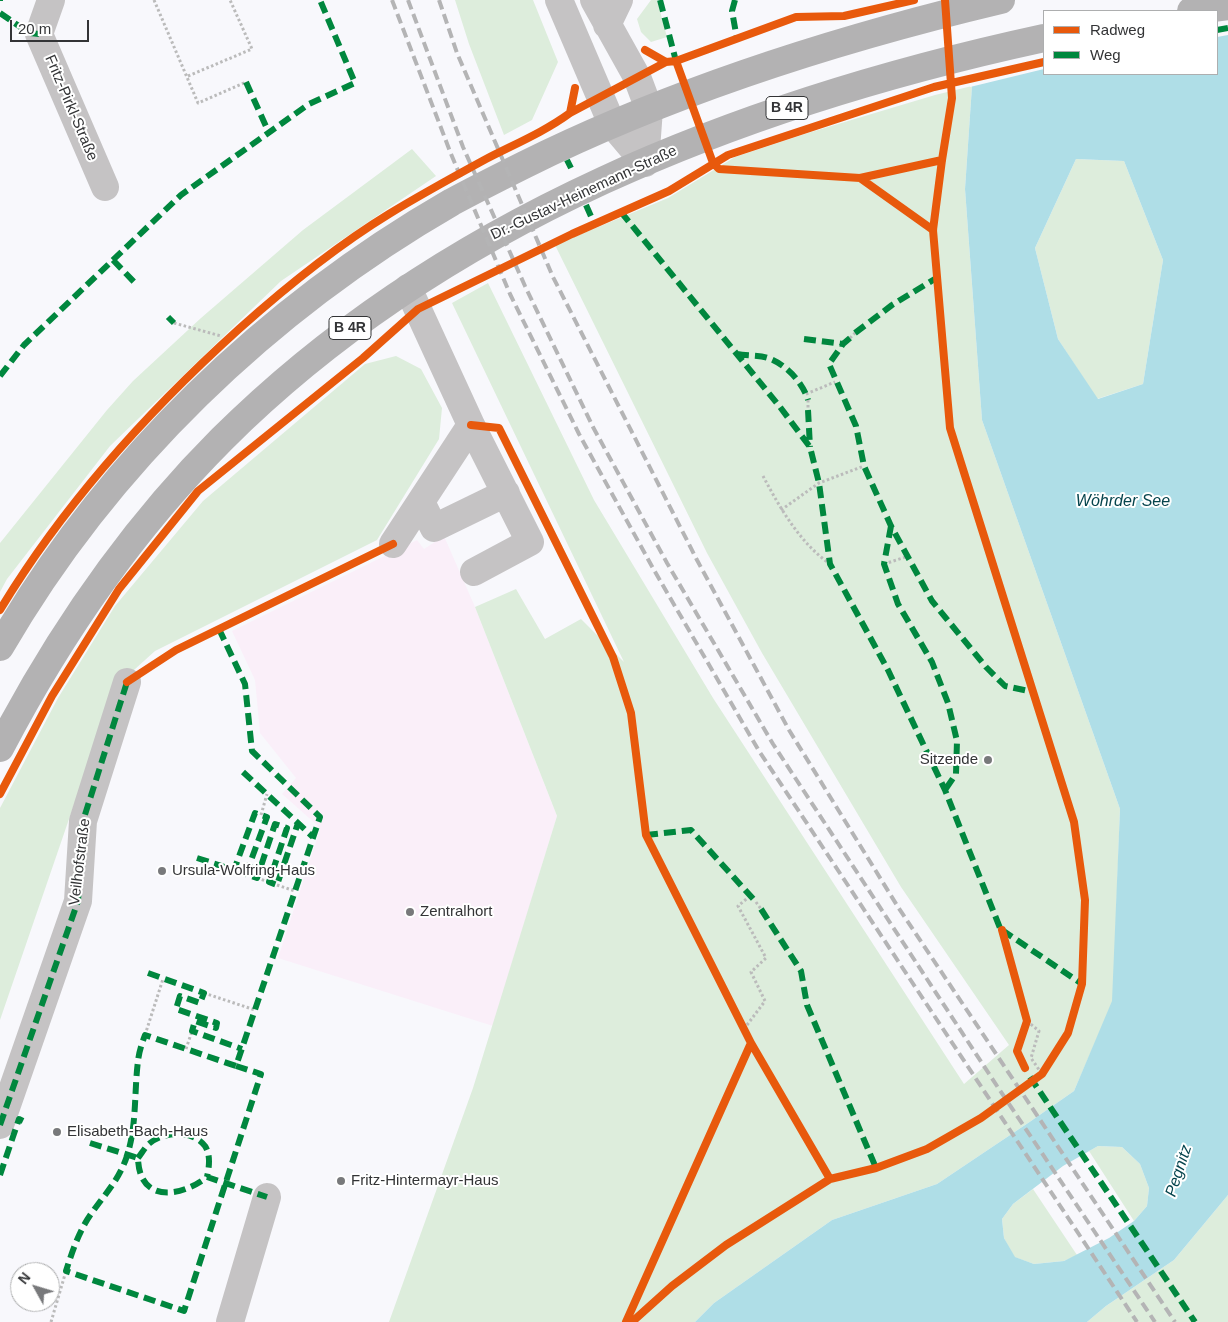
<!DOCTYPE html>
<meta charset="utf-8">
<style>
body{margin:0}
#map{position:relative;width:1228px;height:1322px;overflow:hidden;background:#f8f8fc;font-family:Arial,sans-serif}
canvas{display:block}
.legend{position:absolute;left:1043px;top:10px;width:175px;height:65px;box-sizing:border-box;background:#fff;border:1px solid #adaeaf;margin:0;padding:6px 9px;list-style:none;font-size:15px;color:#333436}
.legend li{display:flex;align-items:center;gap:10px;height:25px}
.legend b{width:25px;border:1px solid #adaeaf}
.north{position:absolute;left:10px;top:1262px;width:50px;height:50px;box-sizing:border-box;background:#fff;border:1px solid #adaeaf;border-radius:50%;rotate:309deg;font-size:14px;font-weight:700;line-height:20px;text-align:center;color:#333436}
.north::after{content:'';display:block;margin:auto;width:18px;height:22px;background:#78797b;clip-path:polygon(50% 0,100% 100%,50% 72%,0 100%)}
.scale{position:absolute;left:10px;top:20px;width:79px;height:22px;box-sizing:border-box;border:2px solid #333436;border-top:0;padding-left:6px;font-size:15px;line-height:18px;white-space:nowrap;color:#333436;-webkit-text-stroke:4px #fff;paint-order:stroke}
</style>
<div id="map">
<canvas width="1228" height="1322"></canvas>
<ul class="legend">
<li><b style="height:6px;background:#e8590c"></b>Radweg</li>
<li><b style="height:6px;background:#00873e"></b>Weg</li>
</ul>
<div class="north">N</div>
<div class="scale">20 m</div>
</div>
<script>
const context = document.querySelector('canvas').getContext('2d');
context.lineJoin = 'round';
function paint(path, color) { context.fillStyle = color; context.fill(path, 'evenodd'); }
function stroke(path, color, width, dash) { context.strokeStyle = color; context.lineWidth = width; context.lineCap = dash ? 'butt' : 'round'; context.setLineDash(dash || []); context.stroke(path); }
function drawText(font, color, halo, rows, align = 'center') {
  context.font = font + ' Arial,sans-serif'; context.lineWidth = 4; context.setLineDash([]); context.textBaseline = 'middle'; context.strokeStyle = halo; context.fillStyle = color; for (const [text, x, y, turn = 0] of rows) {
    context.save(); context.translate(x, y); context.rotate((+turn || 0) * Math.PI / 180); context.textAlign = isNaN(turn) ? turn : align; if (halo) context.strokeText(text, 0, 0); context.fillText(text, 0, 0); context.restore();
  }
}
const education = new Path2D(`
 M444,536L475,607L557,816L493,1026L278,958L320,830L317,825L282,794L296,778L260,733L255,680L232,631L417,540L424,549Z`);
const green = new Path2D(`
 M455,0H533L558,62L532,120L504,135L469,44Z
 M651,0H657L667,37L651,42L641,32L637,19Z
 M972,86L965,189L982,420L1120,809L1113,1001L1074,1091L1031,1121L937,1184L832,1220L714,1303L695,1322H389L473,1088L557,816L475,607L516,589L545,639L581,619L624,662L452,303L488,283L594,500L713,698L964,1084L1009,1045L901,887L762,653L707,553L555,245L668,198L735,157L808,133L935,95Z
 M412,149L436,176L281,281L110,446L7,579L0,592V543L107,410L133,381L201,318L303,230Z
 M1076,159L1124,161L1163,260L1143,384L1097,399L1058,339L1035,248Z
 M396,356L421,369L442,408L439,439L377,540L155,651L114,688L0,1020V808L58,698L115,606L203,501L365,364Z
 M1098,1146L1122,1147L1140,1164L1149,1188L1147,1206L1134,1221L1089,1151Z
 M1033,1189L1077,1255L1064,1261L1034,1264L1014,1257L1004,1238L1002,1219L1013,1204Z
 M1228,1195V1322H1087L1106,1306L1174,1260Z`);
const water = new Path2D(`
 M969,0H1228V1195L1174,1260L1106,1306L1087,1322H695L714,1303L832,1220L937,1184L1031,1121L1074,1091L1112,1001L1120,809L982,420L965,189L972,86ZM1044,11H1217V74H1044ZM1076,159L1124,161L1163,260L1143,384L1098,399L1058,339L1035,248ZM1098,1146L1122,1147L1140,1164L1149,1188L1147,1206L1134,1221L1109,1238L1064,1261L1034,1264L1015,1257L1004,1238L1002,1219L1013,1204L1063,1166Z`);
const pier = new Path2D(`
 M967,0H1228V35L1217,37V11H1044V69L970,87Z`);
const path = new Path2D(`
 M154,0L198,103L246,82
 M188,76L252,49L230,0
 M174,323L221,336
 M850,338L855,333
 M806,394L835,382
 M808,400V410
 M763,476C780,508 800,543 830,564
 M781,510L819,483L864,466
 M884,564L909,556
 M261,815L267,794
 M234,870L246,874
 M257,878L269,882
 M277,885L295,891
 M756,902L761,909
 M204,993L255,1010
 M1027,1021L1039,1031L1031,1058L1042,1074
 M744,1029L765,1001L751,972L766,958L738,906L750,896
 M145,1035L163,979
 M186,1049L192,1031
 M51,1322L66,1271`);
const minor = new Path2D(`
 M51,0L39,34L105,187
 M559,0L612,124L645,163
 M594,0L637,77L649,109L645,163
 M607,25L619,0
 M408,288L471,425L530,542L474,572
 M421,502L434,528L506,493
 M393,544L471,425
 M0,1125L78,901L83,821L127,682
 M230,1322L267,1197`);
const major = new Path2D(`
 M1191,11L1228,6
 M0,647C107,462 268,308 452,202C476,189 500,177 524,165C675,90 837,39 1001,0
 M0,748C59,635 132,529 222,439C443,219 744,103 1044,38`);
const rail = new Path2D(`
 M392,0L451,154L510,294L579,434L654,570L759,751L1137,1322
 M408,0L463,147L525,286L593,427L667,563L773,744L997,1086L1155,1322
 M439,0L457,53L553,277L697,560L789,730L898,907L1175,1322`);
const quiet = new Path2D(`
 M660,0L677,65
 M735,0L732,11L737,39
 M0,1V0
 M0,13L29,33L39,34
 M1217,30L1228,28
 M246,82L269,133
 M567,160L571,168
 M586,205L594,223
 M621,212L780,407L810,447L819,483L830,564L888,670L945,790L1002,933
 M113,260L135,283
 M168,317L174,323
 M855,333L892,305L938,277
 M850,338L843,344L829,364L856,426L864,466L891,526L932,601L986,667L1005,686L1033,692
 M804,339L843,344
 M737,354C747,356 759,355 768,358C786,364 803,383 808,400
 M0,376L24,345L181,195L309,104L355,83L320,0
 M808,410L810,447
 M891,526L884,564L898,604L932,662L948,703L957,741L956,774L945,790
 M219,629L245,684L252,751L320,817L236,1066L145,1035C142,1043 139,1052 138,1061C134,1092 137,1125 127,1156C119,1180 105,1194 91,1214C79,1231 72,1252 66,1271L184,1311L261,1074L236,1066
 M243,772L313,837
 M646,835L691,830L756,902
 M197,858L234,870L255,813L267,817L246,874L257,878L275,824L287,828L269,882L277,885L298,823
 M761,909L801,971L807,1005L876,1168
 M1002,930L1082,984
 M148,973L204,993L200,1003L180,996L176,1009L217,1023L216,1028L195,1021L192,1031L242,1049
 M1030,1077L1195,1322
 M0,1125L78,901L83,821L127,682L131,680
 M90,1143L138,1158C139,1203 180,1198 207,1177L267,1197
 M138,1158C142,1153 145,1147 150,1143C165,1131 193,1130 205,1146C211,1155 209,1168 207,1177
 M0,1175L19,1119L23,1121`);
const cycleway = new Path2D(`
 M645,50L666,62L676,61L796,17L844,16L914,0
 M676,61L713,163L719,169L860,178L933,230
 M570,113L666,62
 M860,178L942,160
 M471,425L499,428L613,657L631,713L646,835L751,1043L626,1322
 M0,610C64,504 147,412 239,329C286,287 335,247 389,214C420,195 453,177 486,159C515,144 544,132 570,113L575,88
 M127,682L176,650L393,544
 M0,794L52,696L119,589L198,491L363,358L418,309L572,234L669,191L728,155L934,87L1044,62
 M1002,930L1027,1021L1017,1051L1025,1068
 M751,1043L830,1179
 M632,1322L672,1286L726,1245L830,1179L876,1168L927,1149L981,1118L1042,1074L1068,1033L1082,984L1085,900L1074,822L950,428L933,230L942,160L952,98L945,0`);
const markers = [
 [988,760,5,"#78797b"],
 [162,871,5,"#78797b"],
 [410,912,5,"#78797b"],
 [57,1132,5,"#78797b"],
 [341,1181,5,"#78797b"]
];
const shields = [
 [787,108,42],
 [350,328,42]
];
const shieldNames = [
 ["B 4R",787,108],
 ["B 4R",350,328]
];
const streetNames = [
 ["Fritz-Pirkl-Straße",71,108,67],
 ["Dr.-Gustav-Heinemann-Straße",584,193,-25],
 ["Veilhofstraße",80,862,-83]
];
const poiNames = [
 ["Sitzende",978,760,"right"],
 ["Ursula-Wolfring-Haus",172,871],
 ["Zentralhort",420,912],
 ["Elisabeth-Bach-Haus",67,1132],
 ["Fritz-Hintermayr-Haus",351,1181]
];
const waterNames = [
 ["Wöhrder See",1123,502],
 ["Pegnitz",1179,1171,-72]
];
paint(education, '#faeff9');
paint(green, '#ddeddc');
paint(water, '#afdee7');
paint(pier, '#f8f8fc');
stroke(path, '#bbb', 3, [2.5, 2.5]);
stroke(minor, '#c5c3c4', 28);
stroke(major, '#b3b2b3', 28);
stroke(rail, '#b4b4b5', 4, [10, 5]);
stroke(quiet, '#00873e', 6, [12, 6]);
stroke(cycleway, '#e8590c', 8);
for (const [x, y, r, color] of markers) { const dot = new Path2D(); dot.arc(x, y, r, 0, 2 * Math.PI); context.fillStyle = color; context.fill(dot); stroke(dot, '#fff', 2); }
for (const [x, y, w] of shields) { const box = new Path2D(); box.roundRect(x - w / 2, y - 11.5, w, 23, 4); context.fillStyle = '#fff'; context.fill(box); stroke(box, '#333436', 1); }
drawText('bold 14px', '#333436', null, shieldNames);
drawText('15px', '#333436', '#fff', streetNames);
drawText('15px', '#333436', '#fff', poiNames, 'left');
drawText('italic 16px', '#05444d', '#fff', waterNames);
</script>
